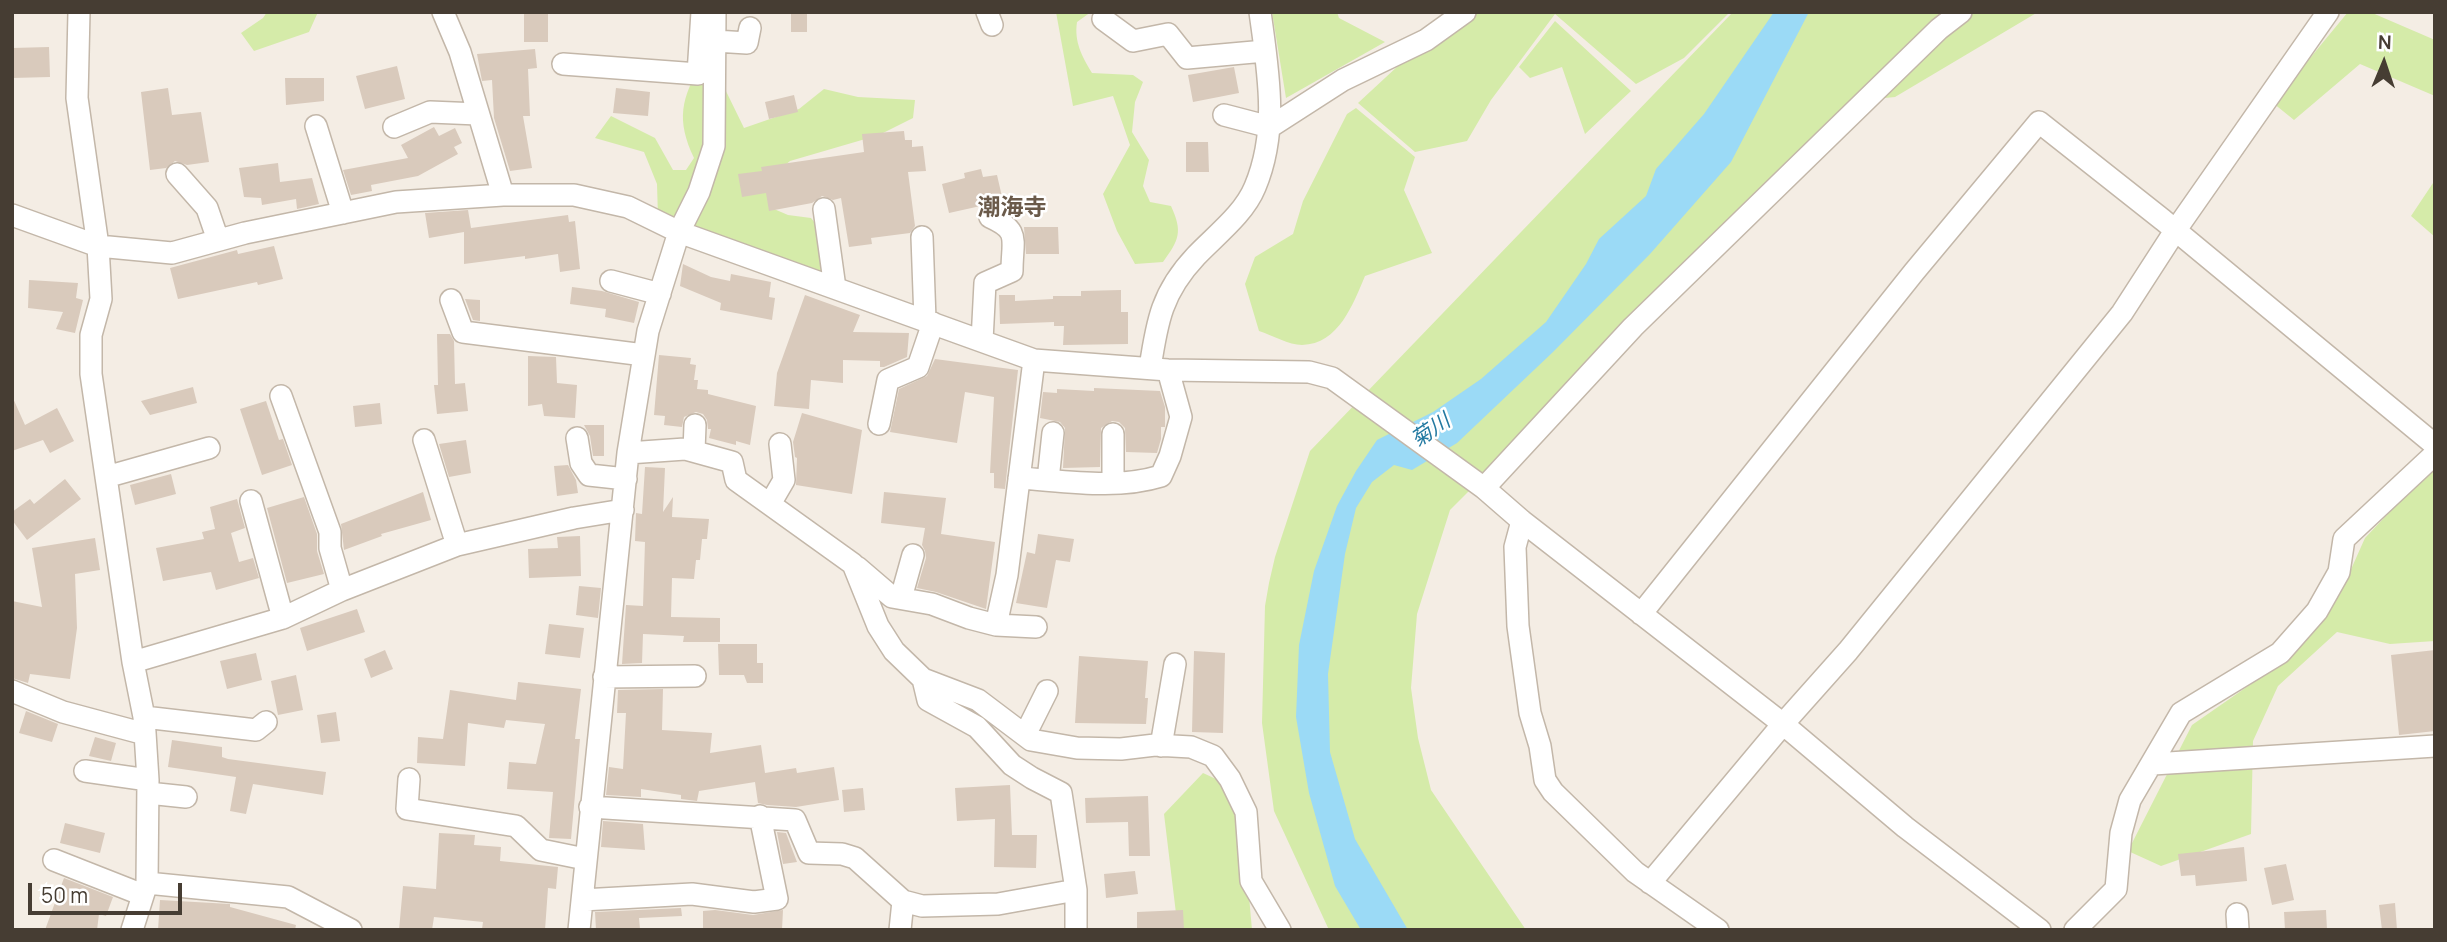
<!DOCTYPE html>
<meta charset="utf-8">
<style>
body{margin:0}
#map{position:relative;width:2447px;height:942px;overflow:hidden;background:#f4ede4;font-family:Manrope,sans-serif}
canvas{display:block}
.frame{position:absolute;inset:0;border:14px solid #463d33;pointer-events:none}
.north{position:absolute;left:2349px;top:28px;width:70px;height:70px;-webkit-text-stroke:5px #fff;paint-order:stroke;rotate:2deg;font-size:19px;font-weight:700;line-height:28px;text-align:center;color:#463d33}
.north::after{content:'';display:block;margin:auto;width:24px;height:32px;background:#463d33;clip-path:polygon(50% 0,100% 100%,50% 72%,0 100%)}
.scale{position:absolute;left:28px;top:883px;width:154px;height:32px;box-sizing:border-box;border:4px solid #463d33;border-top:0;padding-left:9px;font-size:21px;line-height:24px;white-space:nowrap;color:#463d33;-webkit-text-stroke:5px #fff;paint-order:stroke}
</style>
<div id="map">
<canvas width="2447" height="942"></canvas>
<div class="frame"></div>
<div class="north">N</div>
<div class="scale">50 m</div>
</div>
<script>
const context = document.querySelector('canvas').getContext('2d');
context.lineJoin = 'round';
function paint(path, color) { context.fillStyle = color; context.fill(path, 'evenodd'); }
function stroke(path, color, width, dash) { context.strokeStyle = color; context.lineWidth = width; context.lineCap = dash ? 'butt' : 'round'; context.setLineDash(dash || []); context.stroke(path); }
function drawText(font, color, halo, rows, align = 'center') {
  context.font = font + ' Manrope,"Noto Sans JP",sans-serif'; context.lineWidth = 5; context.setLineDash([]); context.textBaseline = 'middle'; context.strokeStyle = halo; context.fillStyle = color; for (const [text, x, y, turn = 0] of rows) {
    context.save(); context.translate(x, y); context.rotate((+turn || 0) * Math.PI / 180); context.textAlign = isNaN(turn) ? turn : align; if (halo) context.strokeText(text, 0, 0); context.fillText(text, 0, 0); context.restore();
  }
}
const green = new Path2D(`
 M267,12H318L309,32L254,51L241,33L263,18Z
 M1056,12H1091L1077,22C1074,42 1082,56 1092,73L1133,75L1143,82L1135,102L1132,132L1149,160L1143,186L1150,202L1171,206C1183,232 1179,240 1163,262L1135,264L1117,231L1103,194L1130,145L1113,96L1073,106Z
 M1272,12H1337L1339,18L1385,42L1286,98Z
 M1465,12H1730L1684,58L1636,84L1555,14L1491,100L1467,141L1415,152L1358,103L1426,40Z
 M1733,12H2038L1895,97L1885,98L1866,106L1648,312L1450,510L1417,614L1411,688L1418,738L1431,790L1526,930H1329L1274,811L1262,723L1265,606L1269,583L1275,557L1310,451Z
 M2348,12H2370L2435,40V96L2360,64L2294,120L2273,103Z
 M1555,21L1631,91L1585,134L1562,67L1530,78L1519,67Z
 M702,63L723,85L744,128L799,109L824,89L858,97L915,100L913,118L879,135L790,161L774,175V209L788,215L811,218L823,233L829,262L821,271L791,267L658,217L657,184L644,152L595,138L611,116L655,138L673,170H686L694,158C676,120 681,98 702,63Z
 M1356,108L1415,157L1404,190L1432,253L1365,276C1353,304 1339,344 1302,345C1289,345 1272,335 1259,331L1245,284L1255,257L1293,234L1303,201L1347,114Z
 M2435,180V237L2411,216Z
 M2435,464V641L2390,644L2337,632L2278,686L2253,741L2251,834L2161,866L2128,851L2192,725L2287,659L2340,594L2365,538Z
 M1203,773L1229,785L1248,885L1252,930H1178L1164,814Z`);
const water = new Path2D(`
 M1774,12H1809L1731,162L1650,254L1553,352L1457,443L1412,470L1394,465L1372,482L1356,508L1345,554L1328,674L1330,752L1355,839L1408,930H1361L1335,886L1309,793L1296,717L1299,645L1314,571L1337,506L1356,471L1377,440L1433,412L1481,379L1546,322L1586,264L1599,239L1646,196L1656,169L1704,114Z`);
const building = new Path2D(`
 M524,12H548V42H524Z
 M791,12H807V32H791Z
 M49,47L50,77L12,78V48Z
 M535,49L537,68L528,69L530,116H523L532,168L510,171L494,118L492,80L482,81L477,54Z
 M397,66L405,99L365,109L356,76Z
 M1234,67L1239,93L1193,102L1188,75Z
 M285,78H324V101L286,105Z
 M168,88L172,115L201,112L209,162L187,165L175,161L166,168L150,170L141,92Z
 M616,88L650,92L648,116L613,113Z
 M794,95L798,112L769,119L765,102Z
 M434,127L439,136L455,128L462,143L454,147L458,154L418,176L371,185L372,191L351,195L343,170L408,158L401,145Z
 M904,131L905,140H912V147L923,146L926,171L908,172L915,226L910,233L871,238L872,244L849,247L841,198L833,200L822,196L812,203L769,211L766,193L742,197L738,174L762,171L761,167L864,152L862,134Z
 M1186,142H1208L1209,172H1186Z
 M278,163L280,182L312,178L319,204L297,209L296,199L262,205L261,198L244,197L239,168Z
 M981,169L983,177L997,175L1003,201L949,213L942,184L965,178L964,173Z
 M468,210L471,228L568,215L569,222L575,221L580,269L560,272L558,254L525,259V256L464,264V232L429,238L425,213Z
 M1024,227H1058L1059,254H1026Z
 M274,246L283,279L258,285L257,282L178,299L170,268L237,250L238,254Z
 M683,264L711,277L730,281L731,274L771,282L769,297L775,298L772,320L720,310L721,303L680,286Z
 M29,280L78,283L76,298L83,300L75,333L56,329L63,312L28,308Z
 M572,287L602,291L639,302L634,323L605,317L606,309L570,304Z
 M1121,290V312H1128V344L1063,345L1064,326H1054V322L1000,324L999,295H1015V301L1053,299V296H1081V291Z
 M805,295L860,315L853,332L909,333L907,357L884,367H880V361L843,360V383L811,380L809,409L774,406L777,373Z
 M465,299L480,300V321L473,320Z
 M437,334H450L454,341L455,384L465,383L468,411L437,414L434,385H438Z
 M659,355L691,358L690,364L696,365L694,380H698L697,389L708,390V394L756,406L750,445L736,441V445L709,438L711,429H708L707,420L703,414L696,412L684,417L682,427L664,425L665,416L654,415Z
 M528,356L556,357L557,383L577,385L575,418L544,416L542,404L528,406Z
 M935,359L1018,370L1005,489L994,488V473H990L994,397L965,392L957,443L890,432L899,389L927,376Z
 M193,387L197,403L150,415L141,401Z
 M1094,388L1160,391L1165,407V427H1161V439L1157,453L1126,452L1125,428L1119,422L1112,421L1101,428L1100,467L1063,468L1065,428L1060,422L1040,418L1043,392L1057,393V389L1094,391Z
 M12,396L25,425L57,408L74,441L50,453L43,440L12,451Z
 M266,401L279,440L283,439L292,465L262,475L240,409Z
 M380,403L382,424L355,427L353,406Z
 M802,413L862,430L852,494L796,485L797,458L795,457L793,442Z
 M584,425H604V456H593L590,436Z
 M466,440L471,473L449,477L439,444Z
 M568,465L576,480L578,493L557,496L554,466Z
 M645,467L665,468L663,512L673,497L672,517L709,519L707,539H702L700,560H696L694,579L672,578L671,617L720,618V642H683L684,636L643,634L642,663L622,664L626,605L643,606L645,542L635,541L636,513L642,514Z
 M171,474L176,494L135,505L130,485Z
 M65,479L81,499L27,540L12,520V512L30,499L34,504Z
 M423,492L431,520L381,534L382,536L344,550L341,524Z
 M884,492L946,498L941,534L995,542L986,609L936,592L917,588L926,558L925,551L922,545L925,528L881,523Z
 M304,497L317,534V551L324,574L287,583L267,508Z
 M237,499L245,528L231,533L239,562L253,558L259,578L216,590L211,572L163,581L156,548L204,539L202,532L215,529L210,507Z
 M1038,534L1074,539L1070,562L1056,560L1047,608L1016,603L1027,552L1035,554Z
 M580,536L581,576L529,578L528,549L558,548L557,537Z
 M95,538L100,570L75,574L77,628L70,679L30,674L28,683L12,678V601L42,607L32,548Z
 M579,586L601,588L598,618L576,615Z
 M357,609L365,632L307,651L300,628Z
 M549,624L584,628L580,658L545,654Z
 M718,644H757V663H763V683H747L744,675H719Z
 M385,650L393,669L371,678L364,659Z
 M2435,650V731L2399,735L2391,655Z
 M1194,651L1225,653L1223,733L1192,732Z
 M256,653L262,680L227,689L220,661Z
 M1079,656L1148,661L1145,698H1148L1146,724L1075,723Z
 M296,675L303,710L278,715L271,681Z
 M518,682L581,689L575,739H580L571,839L549,838L553,792L507,789L509,762L536,764L545,724L506,720L504,728L468,723L465,766L417,763L418,737L443,739L450,690L516,700Z
 M663,689L662,730L712,733L710,753L761,745L765,773L796,768L797,773L834,767L839,800L796,807L767,805L758,803L755,782L699,791L697,801L681,799V795L641,789V797L606,795L609,767L623,769L626,713H617L618,690Z
 M26,711L58,724L52,742L19,733Z
 M336,712L340,741L321,743L317,715Z
 M95,737L116,743L111,761L89,756Z
 M172,740L222,747V757L228,759L326,772L323,795L253,784L246,814L230,811L236,777L168,767Z
 M1010,785L1012,835H1037L1036,868L994,867L995,819L957,821L955,788Z
 M863,788L865,810L844,812L842,790Z
 M1148,796L1150,856H1129L1128,822L1086,823L1085,798Z
 M603,821L643,824L645,850L601,847Z
 M65,823L105,833L100,853L60,843Z
 M777,832L786,833L797,862L783,864Z
 M439,833L475,835L474,845L501,847L500,861L558,867L556,889L548,888L545,930L482,929L483,922L434,917L432,930H399L403,886L436,889Z
 M2244,847L2247,881L2196,886L2195,875L2181,876L2178,854Z
 M2286,864L2294,900L2272,905L2264,868Z
 M1135,871L1138,894L1106,898L1104,874Z
 M64,878L113,897L106,916L99,914L97,930H45Z
 M160,900L230,904V907L296,925L295,930H158Z
 M2395,903L2397,930H2382L2379,905Z
 M681,908L682,916L639,918L640,929L596,930L595,912Z
 M715,910L753,915L783,910L782,930H703V911Z
 M1183,910L1184,930H1137V912Z
 M2326,910L2327,930H2285L2284,912Z`);
const minor = new Path2D(`
 M79,12L77,98L98,246L101,299L91,335V374L133,662L144,717L148,780L147,883L132,930
 M443,12L460,52L503,195
 M987,12L992,25
 M1103,19L1133,41L1168,34L1187,58L1265,51
 M715,41L747,43L750,28
 M563,64L698,74L702,12
 M1224,115L1270,127L1343,80L1426,40L1465,12
 M316,126L343,213
 M394,127L430,112L478,114
 M177,174L207,208L218,240
 M824,209L835,288
 M12,215L98,246L172,253L245,233L396,202L503,195H574L628,207L679,232L1034,360L1168,370L1309,372L1332,378L1484,488L1522,521L1783,724L1905,827L2040,930
 M922,237L925,320
 M611,281L660,294
 M451,300L463,332L644,355
 M982,341L985,283L1012,271C1012,239 1021,231 990,217
 M1150,368C1157,321 1162,292 1196,256C1216,235 1244,214 1255,187C1279,130 1268,71 1260,12
 M281,396L330,532V548L342,590
 M879,424L888,380L918,367L933,323
 M577,438L581,463L589,475L626,479
 M424,440L457,545
 M694,451L695,425
 M628,453L685,449L732,462L736,480L853,564L878,626L894,651L923,679L978,700L1031,740L1077,748L1121,749L1155,745L1191,747L1213,756L1230,779L1246,812L1251,881L1280,930
 M106,477L209,448
 M1019,478C1065,481 1116,490 1161,476L1170,456L1181,417L1168,370
 M1048,480L1053,433
 M1113,482V434
 M1484,488L1633,327L1939,29L1961,12
 M251,501L283,618
 M770,504L784,480L780,444
 M1522,521L1515,547L1518,626L1530,713L1540,746L1545,780L1553,792L1635,872L1718,930
 M857,567L892,597L932,604L969,618L996,625L1007,575L1034,360
 M901,598L913,555
 M1641,614L1914,272L2039,122L2163,220L2435,445
 M996,625L1036,627
 M133,662L283,618L342,590L457,545L574,518L623,510
 M604,677L695,676
 M923,679L928,700L977,727L1012,765L1032,778L1061,793L1076,890V930
 M12,691L63,712L145,734
 M144,717L256,730L266,722
 M1025,735L1047,691
 M1161,746L1175,664
 M2153,764L2435,746
 M85,771L148,780
 M409,779L407,809L516,826L541,850L585,859
 M148,793L186,797
 M590,807L795,820L809,853L842,854L855,858L903,901L922,906L998,904L1076,890
 M54,860L143,895
 M147,883L288,897L351,930
 M1650,883L1783,724L1848,651L2122,313L2175,231L2328,12
 M582,900L692,894L754,902L777,899L760,816
 M2237,914L2238,930
 M579,930L628,453L648,331L679,232L699,192L714,146L715,12
 M900,930L903,901
 M2075,930L2116,889L2121,833L2130,800L2181,713L2280,653L2317,611L2339,572L2344,539L2435,454`);
const waterNames = [
 ["菊川",1431,431,-34]
];
const quarterNames = [
 ["潮海寺",1012,209]
];
paint(green, '#d5eba9');
paint(water, '#9bdaf6');
paint(building, '#d9cabc');
stroke(minor, '#c3b7a9', 24);
stroke(minor, '#fff', 21);
drawText('italic 21px', '#2279a1', '#fff', waterNames);
drawText('bold 23px', '#6a5a4a', '#fff', quarterNames);
</script>
